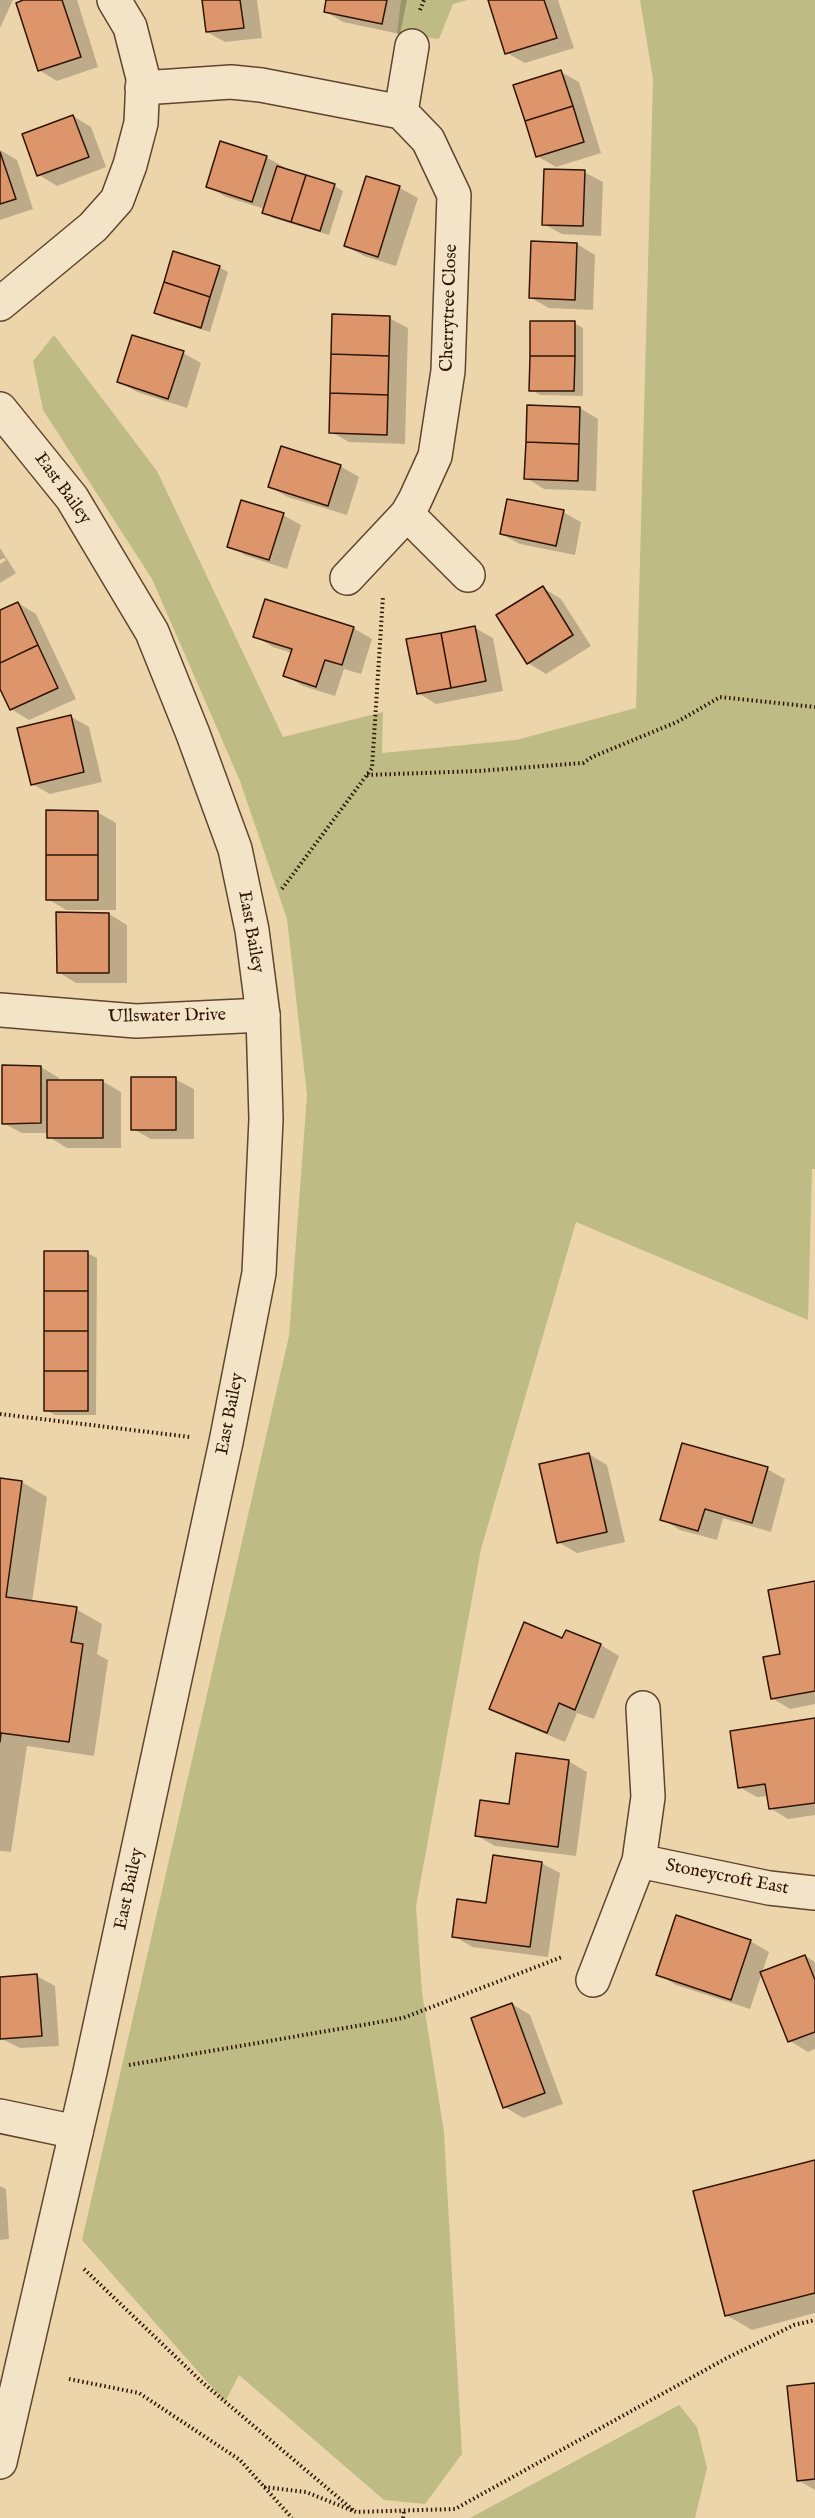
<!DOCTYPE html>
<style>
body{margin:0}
canvas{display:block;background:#ecd5aa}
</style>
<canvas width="815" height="2518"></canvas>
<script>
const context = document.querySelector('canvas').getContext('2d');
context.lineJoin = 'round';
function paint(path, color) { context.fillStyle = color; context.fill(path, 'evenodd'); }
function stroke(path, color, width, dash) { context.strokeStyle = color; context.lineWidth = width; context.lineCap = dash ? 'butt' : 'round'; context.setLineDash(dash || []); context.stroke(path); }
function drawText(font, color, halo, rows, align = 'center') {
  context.font = font + ' "IM FELL English",serif'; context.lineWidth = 5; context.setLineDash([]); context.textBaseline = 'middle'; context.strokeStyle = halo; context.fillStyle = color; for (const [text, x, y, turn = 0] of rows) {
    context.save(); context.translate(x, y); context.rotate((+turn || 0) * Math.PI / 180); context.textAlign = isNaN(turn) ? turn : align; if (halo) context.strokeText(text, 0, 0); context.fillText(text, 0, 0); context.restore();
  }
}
const green = new Path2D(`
 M401,0H468L453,4L439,39L397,34Z
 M640,0H815V1169H812L808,1320L576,1222L481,1549L416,1906L422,1993L444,2132L462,2454L425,2504L384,2500L239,2375L225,2402L82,2240L289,1336L307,1095L287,919L240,781L152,579L43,410L33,361L54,335L157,471L283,737L383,712L382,753L516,740L636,708L653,79Z
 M679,2405L697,2427L707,2468L695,2518H470Z`);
const shadow = new Path2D(`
 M0,0H13L0,28Z
 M28,0H77L98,67L57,81L39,70Z
 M203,0H257L262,38L225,42L207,32Z
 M328,0H407L400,34L343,22L325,11Z
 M492,0H558L574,48L525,63L507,53Z
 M561,72L579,82L601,153L556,167L537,156Z
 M73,116L91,127L106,167L57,186L39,175Z
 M0,150L17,160L33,209L0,220Z
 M266,157L284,167V170L334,186L343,191L329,235L273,218L264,212L265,209L226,197L207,186Z
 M584,172L603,182L601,236L562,234L543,224Z
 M367,178L400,188L418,198L396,266L364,256L346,246Z
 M577,244L595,255L593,310L549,308L531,298Z
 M219,267L228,272L210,332L165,318L156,313Z
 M389,318L408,328L405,444L349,442L331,432Z
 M574,323L583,328V396L540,395L531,390Z
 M183,353L201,363L187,408L137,392L119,382Z
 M580,408L598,419L596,491L544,489L526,478Z
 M340,466L359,477L347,515L288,497L270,487Z
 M563,512L581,522L575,555L520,544L501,534Z
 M283,515L301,525L287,569L247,556L229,546Z
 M0,548L16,573L0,583V564L6,560L4,558L0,560Z
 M543,588L561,599L591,646L546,674L528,663Z
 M18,603L36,614L76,699L29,720L11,709L0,686V612Z
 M353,628L372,639L361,674L344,669L335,696L303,686L285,675L292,653L273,647L255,636Z
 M475,628L493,638L503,691L436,704L418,693Z
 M70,716L89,727L102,782L50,794L32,784Z
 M97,812L116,823V910H66L48,899Z
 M109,914L127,925V983H76L58,972Z
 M41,1067L59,1078V1081H102L121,1092V1148H67L49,1137V1133H22L3,1123Z
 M175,1079L194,1089V1139H151L133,1129Z
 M87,1253L97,1258L96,1415H55L46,1410Z
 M589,1454L607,1465L625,1542L577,1553L558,1542Z
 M767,1469L785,1479L771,1532L723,1518L717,1540L680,1530L662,1519Z
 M0,1479L22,1482L47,1497L32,1602L76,1609L102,1624L97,1654L108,1660L94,1756L27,1746L11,1852L0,1851Z
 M815,1582V1704L790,1709L772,1698L782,1655Z
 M566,1632L601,1645L619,1656L594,1719L577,1713L565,1742L509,1719L491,1709L563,1640Z
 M815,1720V1815L788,1819L770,1808L768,1796L757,1797L739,1787Z
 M568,1761L587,1772L576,1856L495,1846L476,1835Z
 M541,1863L560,1873L548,1957L472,1947L454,1936L487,1905Z
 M750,1941L769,1952L750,2009L676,1985L658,1974Z
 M805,1956L815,1962V2049L808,2052L790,2041Z
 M37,1976L55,1986L59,2046L20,2048L0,2038V1978Z
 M512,2004L530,2015L563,2104L523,2118L505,2107Z
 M815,2162V2313L752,2330L726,2315Z
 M0,2186L6,2189L9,2239L0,2240Z
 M815,2384V2490L798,2480Z`);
const building = new Path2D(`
 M23,0H62L81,57L38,71L16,3Z
 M202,0H240L244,28L206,32Z
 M326,0H387L382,24L324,12Z
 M488,0H544L557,38L505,54Z
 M561,70L573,106L525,121L513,85Z
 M573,106L584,142L536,157L525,121Z
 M73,115L89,157L37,176L22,134Z
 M220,141L267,156L252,202L206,187Z
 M0,152L16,199L0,204Z
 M277,166L306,175L291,222L262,213Z
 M544,169L585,170L583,226L542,225Z
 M306,175L335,184L320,231L291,222Z
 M366,176L400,186L378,257L344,246Z
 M531,241L577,243L575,300L529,298Z
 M173,251L220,266L210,297L164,282Z
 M164,282L210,297L201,328L154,313Z
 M332,314L390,316L389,356L331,354Z
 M530,321H575V356H530Z
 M132,335L184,351L168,399L117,382Z
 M331,354L389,356L388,395L330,393Z
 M530,356H575L574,391H529Z
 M330,393L388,395L387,435L329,433Z
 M527,405L580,407L579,444L526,442Z
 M526,442L579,444L578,481L524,479Z
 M281,446L341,465L328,506L268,487Z
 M507,499L564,510L556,546L500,534Z
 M241,500L284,513L269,560L227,547Z
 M543,586L573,635L527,664L496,615Z
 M265,599L354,627L342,665L325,660L316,687L283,676L292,649L253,637Z
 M18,602L38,645L0,663V610Z
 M475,626L486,681L451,688L441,633Z
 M441,633L451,688L417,694L406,639Z
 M38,645L58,688L10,710L0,689V663Z
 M71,715L84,772L31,785L17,728Z
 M46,810L98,811V855H46Z
 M46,855H98V900H46Z
 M56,912L109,913V973H57Z
 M2,1065L41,1066V1123L2,1124Z
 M131,1077H176V1130H131Z
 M47,1080H103V1138H47Z
 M44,1251H88V1291H44Z
 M44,1291H88V1331H44Z
 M44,1331H88V1371H44Z
 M44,1371H88V1411H44Z
 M682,1443L768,1467L752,1523L705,1509L698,1531L660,1520Z
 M589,1453L607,1532L557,1543L539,1464Z
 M0,1478L22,1481L6,1597L77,1607L71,1642L83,1644L69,1742L1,1733L0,1742Z
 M815,1581V1691L771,1699L763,1657L780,1654L768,1590Z
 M524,1622L562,1638L566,1630L601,1644L575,1710L559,1703L547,1733L489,1709Z
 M815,1718V1803L769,1809L765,1784L738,1788L730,1731Z
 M516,1753L569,1760L558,1847L475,1836L480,1800L509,1804Z
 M493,1855L542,1862L530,1947L452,1937L457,1899L486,1903Z
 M676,1915L751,1940L731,2000L656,1975Z
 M805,1955L815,1980V2032L788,2042L760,1972Z
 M37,1974L42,2036L0,2039V1977Z
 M512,2003L545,2093L503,2108L471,2018Z
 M815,2160V2293L725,2316L693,2191Z
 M815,2383V2479L797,2481L787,2386Z`);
const path = new Path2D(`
 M420,10L424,0
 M367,775L478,771L583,763L592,757L677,722L720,697L815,707
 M282,889L372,768L383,596
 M0,1414L190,1437
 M129,2065L403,2018L562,1957
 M84,2269L203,2383L353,2510
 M69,2379L139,2393L240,2460L292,2518
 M264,2487L306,2492L356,2512L455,2509L725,2359L794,2325L815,2320
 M403,2518L404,2511`);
const minor = new Path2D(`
 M142,88L231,82L261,85L401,112L428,140L454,195L448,371L435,456L415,500L407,514L347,578
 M401,112L412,46
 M0,304L93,227L117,200L130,165L141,123L143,78L130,27L114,0
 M407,514L468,575
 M0,1010L136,1021L263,1015
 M639,1861L769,1888L815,1893
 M593,1980L639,1861L648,1797L643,1708
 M0,2116L76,2132`);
const tertiary = new Path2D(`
 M0,409L72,498L152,632L193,734L235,849L252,930L263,1015L266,1119L259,1273L226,1442L90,2072L0,2462`);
const streetNames = [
 ["Cherrytree Close",450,308,-88],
 ["East Bailey",62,489,54],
 ["East Bailey",250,932,80],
 ["Ullswater Drive",167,1017,-1],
 ["East Bailey",231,1414,-79],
 ["Stoneycroft East",727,1878,11],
 ["East Bailey",130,1889,-78]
];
paint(green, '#bebc84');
paint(shadow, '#0003');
paint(building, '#dd956c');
stroke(building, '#301405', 1.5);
stroke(minor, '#5f442e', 36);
stroke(tertiary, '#5f442e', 36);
stroke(path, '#301405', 4, [1.5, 3]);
stroke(minor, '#f3e4c8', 33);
stroke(tertiary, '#f3e4c8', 33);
drawText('18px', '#301405', '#f3e4c8', streetNames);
</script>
